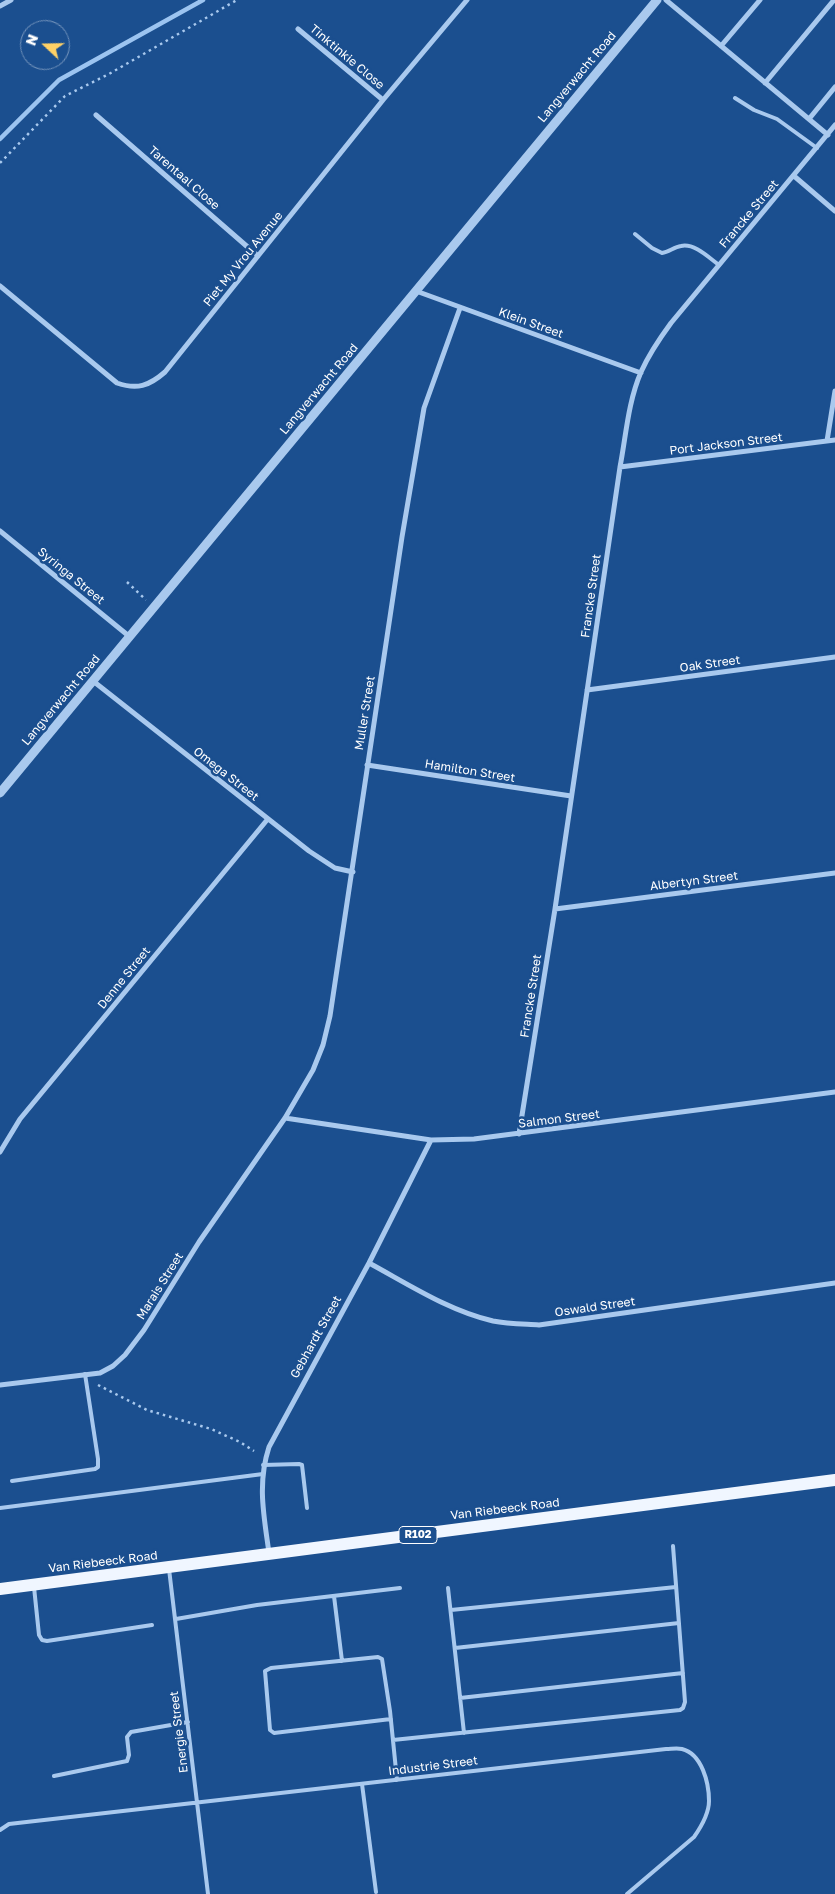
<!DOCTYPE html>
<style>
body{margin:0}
#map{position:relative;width:835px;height:1894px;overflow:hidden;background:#1b4f8f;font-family:"Golos Text",sans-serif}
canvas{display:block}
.north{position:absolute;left:20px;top:20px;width:50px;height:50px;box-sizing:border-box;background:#1b4f8f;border:1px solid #7695bc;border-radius:50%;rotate:291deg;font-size:14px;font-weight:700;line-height:20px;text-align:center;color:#fff}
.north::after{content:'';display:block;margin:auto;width:18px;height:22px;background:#ffd166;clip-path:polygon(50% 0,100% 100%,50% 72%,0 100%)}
</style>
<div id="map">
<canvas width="835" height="1894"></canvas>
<div class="north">N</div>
</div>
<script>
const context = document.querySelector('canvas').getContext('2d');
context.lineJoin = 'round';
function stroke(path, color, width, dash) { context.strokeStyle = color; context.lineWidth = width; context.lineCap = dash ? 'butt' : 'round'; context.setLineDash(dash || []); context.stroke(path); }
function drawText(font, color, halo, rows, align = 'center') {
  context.font = font + ' "Golos Text",sans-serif'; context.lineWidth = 5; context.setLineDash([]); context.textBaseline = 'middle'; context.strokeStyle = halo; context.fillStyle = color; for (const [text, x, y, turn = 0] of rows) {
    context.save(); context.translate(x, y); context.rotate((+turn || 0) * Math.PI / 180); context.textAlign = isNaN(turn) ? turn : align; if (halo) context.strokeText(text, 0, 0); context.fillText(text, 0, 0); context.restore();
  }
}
const stream = new Path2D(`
 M0,139L59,80L203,0`);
const path = new Path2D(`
 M0,163L65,96L109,74L237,0
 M127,582L146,600
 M98,1385L147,1410L211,1429L240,1442L254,1451`);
const service = new Path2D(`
 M735,98L754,110L777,119L817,148
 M635,234L652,248L662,253C669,252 674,247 681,246C695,243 709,258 719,265
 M263,1465L299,1464L302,1465L307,1508
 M12,1481L95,1469L98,1467V1459L85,1374
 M0,1508L263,1474
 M169,1569L208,1894
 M34,1587L39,1635L42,1640L47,1641L152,1625
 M448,1588L464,1733
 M334,1596L342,1661
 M451,1610L676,1587
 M176,1619L257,1605L400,1588
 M455,1648L679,1623
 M460,1698L683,1673
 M391,1719L274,1733L270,1730L265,1671L271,1668L378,1657L382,1659L390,1711L397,1780
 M393,1740L680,1710L683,1708L685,1702L673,1546
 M54,1776L127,1761L129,1755L127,1737L131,1732L188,1722
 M362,1784L376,1892
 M0,1830L9,1824L666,1749C671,1749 677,1748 682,1749C702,1754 709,1783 709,1801C709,1814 701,1827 694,1837L627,1894`);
const minor = new Path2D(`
 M666,0L828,135
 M0,6L11,0
 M298,29L383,100
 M721,46L760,0
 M765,83L834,0
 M96,115L258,256
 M809,119L835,87
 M794,176L835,211
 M0,286L117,383C137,390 149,386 165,372L383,100L467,0
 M416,291L641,373
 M827,441L835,391
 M620,467L835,440
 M0,531L130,637
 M93,681L309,851L335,868L353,872
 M587,690L835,657
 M367,765L571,796
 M555,909L835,873
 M285,1118L431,1140L474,1139L835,1092
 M519,1134L555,909L620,467C626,436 628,402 641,372C649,354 660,338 671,323L835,125
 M0,1152L20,1119L267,820
 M369,1263C408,1284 449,1311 493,1321C508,1324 524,1324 539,1325L835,1283
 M0,1385L100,1373L113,1366L125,1355L144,1330L199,1242L285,1118L313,1070L323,1045L330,1016L402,537L424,408L460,308
 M269,1553C264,1516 257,1484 269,1447L369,1263L431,1140`);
const tertiary = new Path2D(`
 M0,793L657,0`);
const primary = new Path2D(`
 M0,1589L835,1480`);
const shields = [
 [418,1535,38]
];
const shieldNames = [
 ["R102",418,1535]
];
const streetNames = [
 ["Tinktinkie Close",347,57,40],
 ["Langverwacht Road",577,77,-50],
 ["Tarentaal Close",184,178,41],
 ["Francke Street",749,214,-50],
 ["Piet My Vrou Avenue",243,259,-51],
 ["Klein Street",531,323,20],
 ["Langverwacht Road",319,389,-50],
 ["Port Jackson Street",726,444,-7],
 ["Syringa Street",71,576,39],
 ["Francke Street",591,596,-82],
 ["Oak Street",710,664,-8],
 ["Langverwacht Road",61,700,-50],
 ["Muller Street",365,713,-81],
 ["Hamilton Street",470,771,9],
 ["Omega Street",226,774,38],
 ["Albertyn Street",694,881,-7],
 ["Denne Street",124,978,-51],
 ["Francke Street",531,996,-81],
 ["Salmon Street",559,1119,-7],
 ["Marais Street",160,1286,-58],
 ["Oswald Street",595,1307,-8],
 ["Gebhardt Street",316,1337,-61],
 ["Van Riebeeck Road",505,1509,-7],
 ["Van Riebeeck Road",103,1562,-7],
 ["Energie Street",179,1732,-97],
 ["Industrie Street",433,1766,-7]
];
stroke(stream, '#9cc4f0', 4.5);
stroke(path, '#a9c9ee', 2.5, [2.5, 4]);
stroke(service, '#a9c9ee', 4);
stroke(minor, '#a9c9ee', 5);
stroke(tertiary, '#a9c9ee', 9);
stroke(primary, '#f0f6ff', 12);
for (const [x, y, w] of shields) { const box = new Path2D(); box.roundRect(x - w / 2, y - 8.5, w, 17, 4); context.fillStyle = '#1b4f8f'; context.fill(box); stroke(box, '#fff', 1); }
drawText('bold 11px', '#fff', null, shieldNames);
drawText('12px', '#fff', '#1b4f8f', streetNames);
</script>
